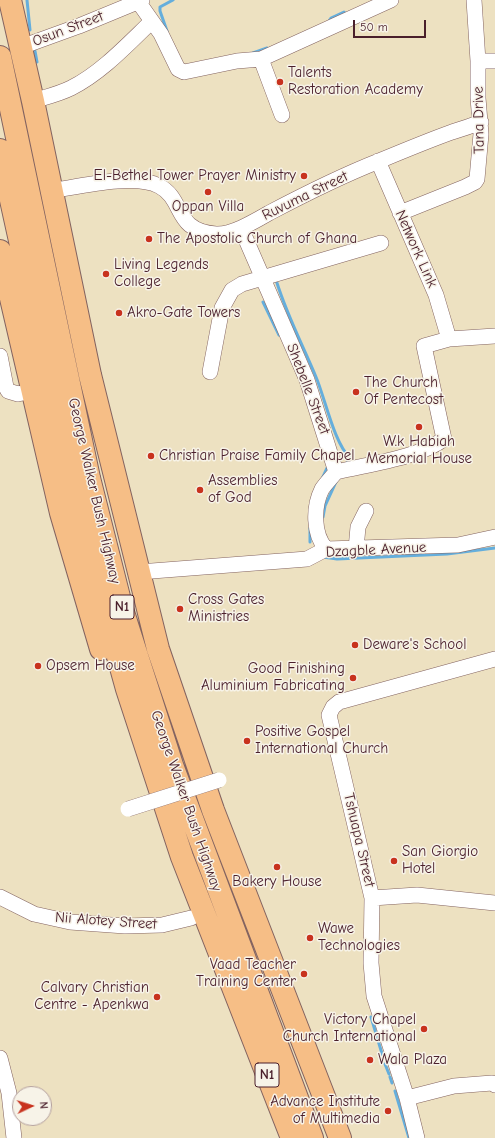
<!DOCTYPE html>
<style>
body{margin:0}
#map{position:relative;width:495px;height:1138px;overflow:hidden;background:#ede1c1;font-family:"Comic Neue",sans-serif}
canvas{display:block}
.north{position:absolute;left:12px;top:1086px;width:40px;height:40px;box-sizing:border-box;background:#f7f3e8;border:1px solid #b29e9c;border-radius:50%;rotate:86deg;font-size:11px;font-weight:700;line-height:16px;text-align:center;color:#4a1f2b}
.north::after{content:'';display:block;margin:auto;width:14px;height:18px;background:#c8321e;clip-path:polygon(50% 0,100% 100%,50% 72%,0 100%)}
.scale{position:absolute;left:353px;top:20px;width:73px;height:18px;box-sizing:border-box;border:2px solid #4a1f2b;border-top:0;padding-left:5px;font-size:12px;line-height:14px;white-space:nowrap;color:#4a1f2b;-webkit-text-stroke:3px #f7f3e8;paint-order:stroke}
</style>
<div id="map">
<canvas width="495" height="1138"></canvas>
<div class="north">N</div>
<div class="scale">50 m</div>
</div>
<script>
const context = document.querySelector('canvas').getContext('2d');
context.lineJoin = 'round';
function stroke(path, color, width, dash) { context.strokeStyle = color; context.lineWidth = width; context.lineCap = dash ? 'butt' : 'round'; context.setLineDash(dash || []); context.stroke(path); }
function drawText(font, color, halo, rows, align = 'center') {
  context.font = font + ' "Comic Neue",sans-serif'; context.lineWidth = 3; context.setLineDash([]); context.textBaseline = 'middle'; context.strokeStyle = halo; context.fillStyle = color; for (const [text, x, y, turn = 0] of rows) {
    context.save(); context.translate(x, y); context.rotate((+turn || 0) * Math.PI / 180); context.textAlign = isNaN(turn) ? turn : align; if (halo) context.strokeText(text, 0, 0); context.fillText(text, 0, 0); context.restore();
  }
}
const stream = new Path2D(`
 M27,0L30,30
 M329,21L331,18L344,12L347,15
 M167,31L160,11V7L173,0
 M35,51L37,62
 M253,53L267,48
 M277,283C287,315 303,346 316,377C325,398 334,443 350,458L346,465
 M263,302L279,335
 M322,479L328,466
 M323,517L325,506L336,482
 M310,528V542
 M323,557L337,559L447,554L495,548
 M371,1017L383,1057
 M385,1064L389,1074
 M390,1077L392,1083
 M395,1091L409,1138`);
const minor = new Path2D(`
 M137,0L161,34L178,69L184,72L237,61L261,59L391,0
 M21,47L79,26L142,0
 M261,59L282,115
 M478,61H495
 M33,101C46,97 59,94 71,88C101,73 127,45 151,22
 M378,161L436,295L449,339
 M50,191C78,187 134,173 159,186C185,199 173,231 216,234C232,235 255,221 269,213C305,194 341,176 379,161C403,151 427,141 452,132C462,129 471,126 481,122
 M400,213L465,187L475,182L477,179L481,134L478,98V61L474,0
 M241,228L307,380L336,472
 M0,356L6,387L8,391L18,394L32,391
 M210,372L222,308L232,290L242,284L381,243
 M336,472C369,464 418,458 444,439L424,346L449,339L495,336
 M326,549C313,534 313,507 322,489C326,483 332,477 336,472
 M356,549L358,527L366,511
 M139,572L307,559L326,549L458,545L495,537
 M0,897L34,914L70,922L125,926L162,925L191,918
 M372,898L417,895L495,903
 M0,1058L9,1093L14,1138
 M407,1098L454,1086L492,1083L495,1085
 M417,1138L407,1098L374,996L371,963L372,898L329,715L333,707L339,702L495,659`);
const highway = new Path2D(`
 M10,0L33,101L90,375L158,649L213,810L340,1138
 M0,57L89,478L122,609L172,765L312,1138
 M0,150L87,545L127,689L182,857L292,1138
 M0,251L61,513L101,649`);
const minorBridge = new Path2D(`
 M128,809L219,780`);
const markers = [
 [280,82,4,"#c8321e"],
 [304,176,4,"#c8321e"],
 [208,192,4,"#c8321e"],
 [149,239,4,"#c8321e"],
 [106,274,4,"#c8321e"],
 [119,313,4,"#c8321e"],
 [356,392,4,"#c8321e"],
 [419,427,4,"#c8321e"],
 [151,456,4,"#c8321e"],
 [200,490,4,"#c8321e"],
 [180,609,4,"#c8321e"],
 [355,645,4,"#c8321e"],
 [38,666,4,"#c8321e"],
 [353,678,4,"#c8321e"],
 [247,741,4,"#c8321e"],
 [394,861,4,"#c8321e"],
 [277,867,4,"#c8321e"],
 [310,938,4,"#c8321e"],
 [304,974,4,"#c8321e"],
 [157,997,4,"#c8321e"],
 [424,1029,4,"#c8321e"],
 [370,1060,4,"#c8321e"],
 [388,1111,4,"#c8321e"]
];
const shields = [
 [122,607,24],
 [267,1075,24]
];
const shieldNames = [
 ["N1",122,607],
 ["N1",267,1075]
];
const streetNames = [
 ["Osun Street",68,29,-21],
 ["Tana Drive",479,120,-91],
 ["Ruvuma Street",305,196,-26],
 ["Network Link",416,249,66],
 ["Shebelle Street",308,389,69],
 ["George Walker Bush Highway",94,491,77],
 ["Dzagble Avenue",376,550,-3],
 ["George Walker Bush Highway",186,801,71],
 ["Tshuapa Street",359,840,77],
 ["Nii Alotey Street",106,921,4]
];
const poiNames = [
 ["Talents",288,73],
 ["Restoration Academy",288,90],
 ["El-Bethel Tower Prayer Ministry",296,176,"right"],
 ["Oppan Villa",208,207,"center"],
 ["The Apostolic Church of Ghana",157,239],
 ["Living Legends",114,265],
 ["College",114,282],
 ["Akro-Gate Towers",127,313],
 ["The Church",364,383],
 ["Of Pentecost",364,400],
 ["W.k Habiah",419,442,"center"],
 ["Memorial House",419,459,"center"],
 ["Christian Praise Family Chapel",159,456],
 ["Assemblies",208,481],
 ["of God",208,498],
 ["Cross Gates",188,600],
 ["Ministries",188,617],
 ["Deware's School",363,645],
 ["Opsem House",46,666],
 ["Good Finishing",345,669,"right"],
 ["Aluminium Fabricating",345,686,"right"],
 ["Positive Gospel",255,732],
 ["International Church",255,749],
 ["San Giorgio",402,852],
 ["Hotel",402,869],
 ["Bakery House",277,882,"center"],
 ["Wawe",318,929],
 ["Technologies",318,946],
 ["Vaad Teacher",296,965,"right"],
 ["Training Center",296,982,"right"],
 ["Calvary Christian",149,988,"right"],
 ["Centre - Apenkwa",149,1005,"right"],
 ["Victory Chapel",416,1020,"right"],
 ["Church International",416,1037,"right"],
 ["Wala Plaza",378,1060],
 ["Advance Institute",380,1102,"right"],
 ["of Multimedia",380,1119,"right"]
];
stroke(stream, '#65aedc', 3);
stroke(minor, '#836360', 16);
stroke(highway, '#836360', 24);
stroke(minor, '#fff', 15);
stroke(highway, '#f6be86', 22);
stroke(minorBridge, '#836360', 16, []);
stroke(minorBridge, '#fff', 15);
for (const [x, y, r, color] of markers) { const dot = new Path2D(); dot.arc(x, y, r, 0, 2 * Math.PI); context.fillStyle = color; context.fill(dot); stroke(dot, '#f7f3e8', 1.5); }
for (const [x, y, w] of shields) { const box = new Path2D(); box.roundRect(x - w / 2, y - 12, w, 24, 3); context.fillStyle = '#f7f3e8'; context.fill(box); stroke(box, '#4a1f2b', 1); }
drawText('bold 14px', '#4a1f2b', null, shieldNames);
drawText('15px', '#4a1f2b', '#f7f3e8', streetNames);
drawText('15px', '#4a1f2b', '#f7f3e8', poiNames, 'left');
</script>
